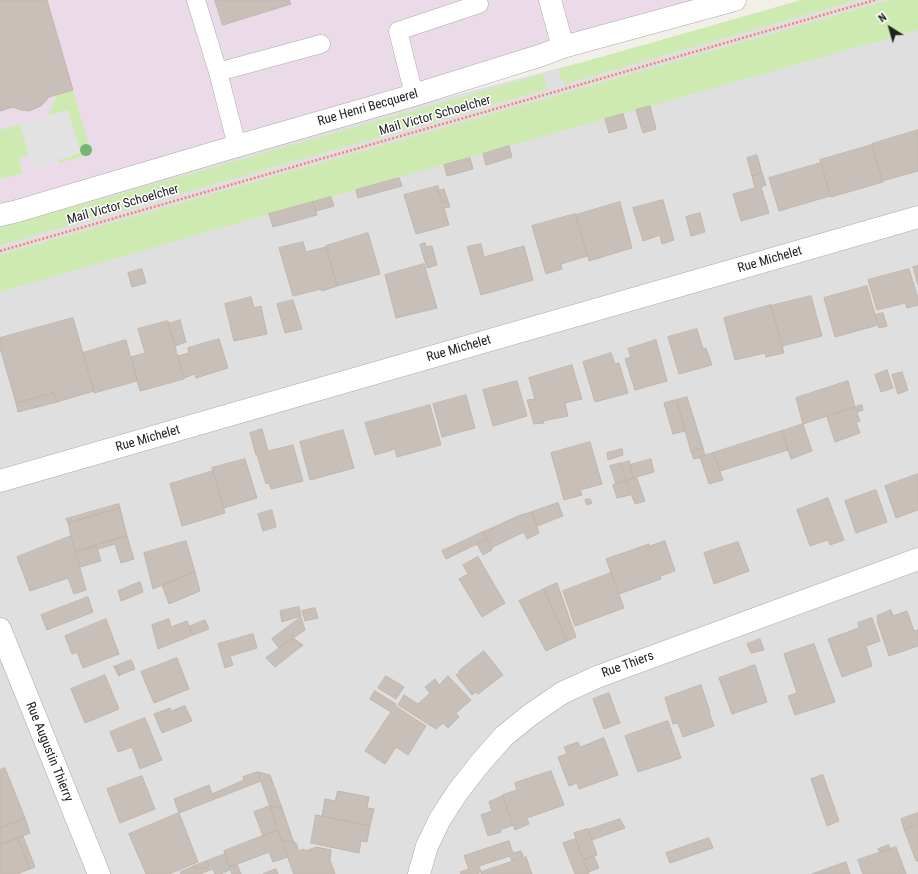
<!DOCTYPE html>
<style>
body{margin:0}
#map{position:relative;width:918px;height:874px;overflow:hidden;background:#f2efe9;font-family:"Roboto Condensed",sans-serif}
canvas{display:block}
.north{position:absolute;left:870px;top:8px;width:40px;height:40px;-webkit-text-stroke:3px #fff;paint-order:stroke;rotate:323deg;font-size:11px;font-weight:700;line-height:16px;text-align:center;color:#222}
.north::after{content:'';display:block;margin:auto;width:14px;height:18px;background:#222;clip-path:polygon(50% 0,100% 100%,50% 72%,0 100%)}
</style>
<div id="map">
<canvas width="918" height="874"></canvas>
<div class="north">N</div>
</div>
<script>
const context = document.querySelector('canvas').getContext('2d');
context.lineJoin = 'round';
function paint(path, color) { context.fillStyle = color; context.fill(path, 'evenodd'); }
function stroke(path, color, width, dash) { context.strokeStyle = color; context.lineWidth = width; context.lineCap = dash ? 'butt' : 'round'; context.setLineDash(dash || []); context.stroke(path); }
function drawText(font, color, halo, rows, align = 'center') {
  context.font = font + ' "Roboto Condensed",sans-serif'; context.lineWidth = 3; context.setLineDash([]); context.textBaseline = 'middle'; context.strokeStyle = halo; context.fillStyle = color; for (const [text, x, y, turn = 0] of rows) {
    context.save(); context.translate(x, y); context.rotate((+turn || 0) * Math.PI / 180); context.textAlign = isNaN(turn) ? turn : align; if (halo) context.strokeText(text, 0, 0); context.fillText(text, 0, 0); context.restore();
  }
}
const residential = new Path2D(`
 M820,0H918V874H0V214Z`);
const industrial = new Path2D(`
 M0,0H735L0,213Z`);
const grass = new Path2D(`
 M801,0H857L567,83C560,81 560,76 559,69Z
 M890,0H918V30L269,214L0,292V255Z
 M543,74L547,89L0,245V228Z
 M73,90L91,154L59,163L58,160L81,153L68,111L48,116L57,94Z
 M20,124L29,155L19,158L22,173L0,179V130Z`);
const parking = new Path2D(`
 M68,110L81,153L58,160L59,163L33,170L20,124Z`);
const building = new Path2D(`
 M0,0H47L73,90L49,97L41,106L29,111L21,110L13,107L0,111Z
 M215,0H289L291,4L223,25Z
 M650,106L656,129L643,133L636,110Z
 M623,114L627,128L609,133L605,119Z
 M918,130V171L882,181L872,144Z
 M872,145L883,182L831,197L820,160Z
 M509,146L512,157L486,165L483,154Z
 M757,155L762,173L752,176L747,158Z
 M470,158L473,169L447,176L444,165Z
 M821,163L830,196L779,211L769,178Z
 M762,173L766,185L761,187L769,213L741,221L733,194L755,188L752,176Z
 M399,178L402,186L358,198L356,190Z
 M438,186L442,203L448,201L450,207L444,208L449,225L416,234L404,195Z
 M444,189L448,201L442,203L438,191Z
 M331,197L334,206L316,211L313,202Z
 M663,200L674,240L662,244L660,235L643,241L633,208Z
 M313,202L317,215L273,227L269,214Z
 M620,202L632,248L589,261L576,215Z
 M700,213L705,232L691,236L686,217Z
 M575,214L587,256L561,264L562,269L546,274L532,226Z
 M368,233L380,274L337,286L326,246Z
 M303,242L306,252L326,247L337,286L322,291L321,289L293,296L279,248Z
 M425,243L426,247L432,246L437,265L427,268L420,245Z
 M481,244L484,257L524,246L533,280L481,295L467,247Z
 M424,264L437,308L396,318L385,275Z
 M918,266V285L913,267Z
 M142,269L146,283L132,287L128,273Z
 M909,269L918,298V305L907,308L905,303L877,310L868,280Z
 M867,286L878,325L835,337L824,298Z
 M811,296L822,336L782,346L771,306Z
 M251,297L254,308L261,306L267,334L234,341L225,304Z
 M293,300L302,329L285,333L277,304Z
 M771,305L784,353L766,357L765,353L735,360L724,318Z
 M883,313L887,326L879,328L875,315Z
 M73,318L94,391L57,402L54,393L16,403L0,348V338Z
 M180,320L186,342L175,346L168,324Z
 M168,321L184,379L140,391L131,357L145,353L138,329Z
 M697,329L703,349L706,348L712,365L679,374L668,337Z
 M219,339L228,368L196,378L195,374L184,378L178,356L189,353L188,348Z
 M126,340L137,381L94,393L83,353Z
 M656,340L667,381L635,390L625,359L631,357L628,349Z
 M611,353L615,364L619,363L628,393L595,402L583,362Z
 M572,365L582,399L565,403L568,416L543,421L544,423L534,424L527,400L535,399L529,378Z
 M887,370L893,388L881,392L875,375Z
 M902,372L908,390L898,394L892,375Z
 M517,381L527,416L493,426L483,390Z
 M848,381L855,407L803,424L796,398Z
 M54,393L57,402L18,412L16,403Z
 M466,395L475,428L442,437L433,404Z
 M687,397L703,448L691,452L677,400Z
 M677,400L685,431L673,434L664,403Z
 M430,405L441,445L397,457L395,449L375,455L365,423Z
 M862,405L863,410L857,412L855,407Z
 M855,407L860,421L856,422L860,433L835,442L827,417Z
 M803,424L812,451L791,459L782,431Z
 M262,429L268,451L293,445L303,481L271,489L269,483L266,484L257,455H256L250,433Z
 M343,430L354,468L310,480L300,442Z
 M782,431L788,450L720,471L713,453Z
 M590,442L602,484L580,490L582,495L564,500L551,453Z
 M703,448L705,456L694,459L691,452Z
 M622,449L623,455L608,460L607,453Z
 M713,453L723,480L709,484L700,457Z
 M245,459L257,498L224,508L212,468Z
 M651,459L654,472L633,478L630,465Z
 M629,461L633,478L626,481L621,464Z
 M621,463L626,481L616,484L610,466Z
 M213,471L225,513L182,526L170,484Z
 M918,474V510L896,518L885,486Z
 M633,478H637L645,501L635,504L626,481Z
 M625,481L630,495L617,498L613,485Z
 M876,490L887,522L856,533L845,501Z
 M828,498L844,540L830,545L828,540L810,546L797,510Z
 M590,499L592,503L587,505L585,500Z
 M558,503L563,516L537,526L532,512Z
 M119,504L120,508L68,523L66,519Z
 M120,508L127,536L75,551L68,523Z
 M272,510L276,527L263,531L258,514Z
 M532,512L539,533L527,539L524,532L491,548L483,532L518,516Z
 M483,532L487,539L446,559L442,551Z
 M71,536L86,590L74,594L68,578L30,591L17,557Z
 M127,536L134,559L121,563L115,544L98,549L97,547L75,551Z
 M487,539L492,550L483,555L477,544Z
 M186,541L195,572L153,589L144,553Z
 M665,541L675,571L660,576L661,579L619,594L606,559L649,544V546Z
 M738,542L749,571L714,584L704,553Z
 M97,547L101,561L80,567L75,551Z
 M478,557L505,603L482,617L459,579L468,574L463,565Z
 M195,572L200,591L169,604L162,585Z
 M611,573L624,608L575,626L563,591Z
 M140,582L143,592L121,601L118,591Z
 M557,583L576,637L567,641L544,589Z
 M544,589L567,641L546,651L519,601Z
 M88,597L93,612L47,630L41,615Z
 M299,607L301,616L282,622L280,611Z
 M315,608L318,618L305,621L302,611Z
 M891,610L893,616L907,611L914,631L918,630V646L889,656L877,621H878L877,616Z
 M301,617L305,630L279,648L272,639Z
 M872,618L880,641L866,646L872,666L842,677L828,639L859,628L858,623Z
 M106,619L119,654L83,668L77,652L72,654L65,636Z
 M169,619L171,627L187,621L193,635L158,649L152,625Z
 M205,620L209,629L193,635L189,627Z
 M253,634L257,648L230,656L233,665L225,668L218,644Z
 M293,638L303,645L275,667L266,658Z
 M760,639L764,650L751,653L747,644Z
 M814,644L835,702L795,715L788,696L797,693L784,654Z
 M484,651L503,675L478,694L476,692L472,695L456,675L460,672L459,671Z
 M177,658L189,689L154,703L141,672Z
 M131,660L135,669L120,675L116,666Z
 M755,665L767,702L732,714L719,678Z
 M114,666H116L120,675L119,676Z
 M105,675L119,709L85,723L71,689Z
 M386,676L404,687L396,699L378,688Z
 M448,676L471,700L456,713L459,717L448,728L443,723L436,729L398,705L404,695L418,704L430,693L425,687L435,679L439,685Z
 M701,685L710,712H709L714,726L683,737L678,723L673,724L665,698Z
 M375,691L396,704L395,706L426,726L408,755L396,747L385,764L365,751L391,712L370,699Z
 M609,693L620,723L604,729L593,699Z
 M185,706L192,721L162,733L154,714L170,708L171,711Z
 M145,718L162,760L140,769L132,747L118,752L110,732Z
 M668,721L681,758L638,772L625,736Z
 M604,738L618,775L579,789L577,783L569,786L558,757L567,754L564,747L578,742L580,747Z
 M5,768L25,818L0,828V770Z
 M551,771L564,805L527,818L529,824L515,830L502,795L517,790L515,783Z
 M258,772L270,775L282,808L270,806Z
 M258,772L261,781L179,813L174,799L209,785L212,794L244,780L243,777Z
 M823,775L839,821L827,826L811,779Z
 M142,776L155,809L120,823L107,789Z
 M338,791L369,797L367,808L374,809L370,826L322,816L325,799L335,801Z
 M503,796L513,825L500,830L501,832L488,836L481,815L492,811L489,802Z
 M270,806L278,830L263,836L254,812Z
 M270,806L282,808L294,843L282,840Z
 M179,813L198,862L169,874H146L129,834Z
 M918,813V825L904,829L901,819Z
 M316,815L370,826L367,842L361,841L359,853L311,843Z
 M25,818L30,833L0,845V828Z
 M620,819L625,828L592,840L588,830Z
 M918,825V861H916L904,829Z
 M588,829L597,855L583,860L574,833Z
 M278,830L288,857L273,862L269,852L230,867L224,851Z
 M23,836L35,867L30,869L18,838Z
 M18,838L30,869L17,874H0V845Z
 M709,838L713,848L670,863L666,853Z
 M576,839L588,872L589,874H575L563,843Z
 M282,840L296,843L299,851L304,849L306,851L316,847L331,850L330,860L335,874H294Z
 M509,841L513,853L521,851L523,856L512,861L510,856L479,866L481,872L476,874H461L460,872L469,869L464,856Z
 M889,845L890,849L880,852L878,849Z
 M896,847L906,874H863L858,860Z
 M225,854L230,870L220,874H215L213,869L200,874H181L180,872L194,866L195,869L202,867L203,869L209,866L207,861Z
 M594,856L599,868L588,872L583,860Z
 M526,857L532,874H482L481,872Z
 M207,861L209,866L203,869L202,867L195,869L194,866Z
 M846,862L850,874H812Z
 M237,864L241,874H232L230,867Z
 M276,869L278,874H263Z`);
const path = new Path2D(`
 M0,251L875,0`);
const service = new Path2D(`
 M196,0L218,72L237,146
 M218,72L321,44
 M414,95L398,31L479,4`);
const minor = new Path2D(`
 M550,0L563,47
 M0,215L14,212L237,146L414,95L542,55L563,47L735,0
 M0,481L918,217
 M0,629L99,874
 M419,874L427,846L440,819L459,790L481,762L504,736L530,715L562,693L597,677L918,559`);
const trees = [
 [86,150]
];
const streetNames = [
 ["Rue Henri Becquerel",368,108,-16],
 ["Mail Victor Schoelcher",435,116,-16],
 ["Mail Victor Schoelcher",123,205,-16],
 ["Rue Michelet",770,260,-16],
 ["Rue Michelet",459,349,-16],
 ["Rue Michelet",148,439,-16],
 ["Rue Thiers",628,665,-20],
 ["Rue Augustin Thierry",49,752,68]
];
paint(residential, '#e0dfdf');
paint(industrial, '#ebdbe8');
paint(grass, '#cdebb0');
paint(parking, '#e2e2e2');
paint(building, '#c7bfb8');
stroke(building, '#c4b6ab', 1);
stroke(service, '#a9a9a9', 19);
stroke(minor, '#a9a9a9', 23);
stroke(path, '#fa8072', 2.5, [2, 2]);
stroke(service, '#fff', 18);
stroke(minor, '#fff', 22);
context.fillStyle = '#74b475';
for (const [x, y] of trees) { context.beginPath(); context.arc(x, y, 6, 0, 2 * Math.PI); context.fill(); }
drawText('13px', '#222', '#fff', streetNames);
</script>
